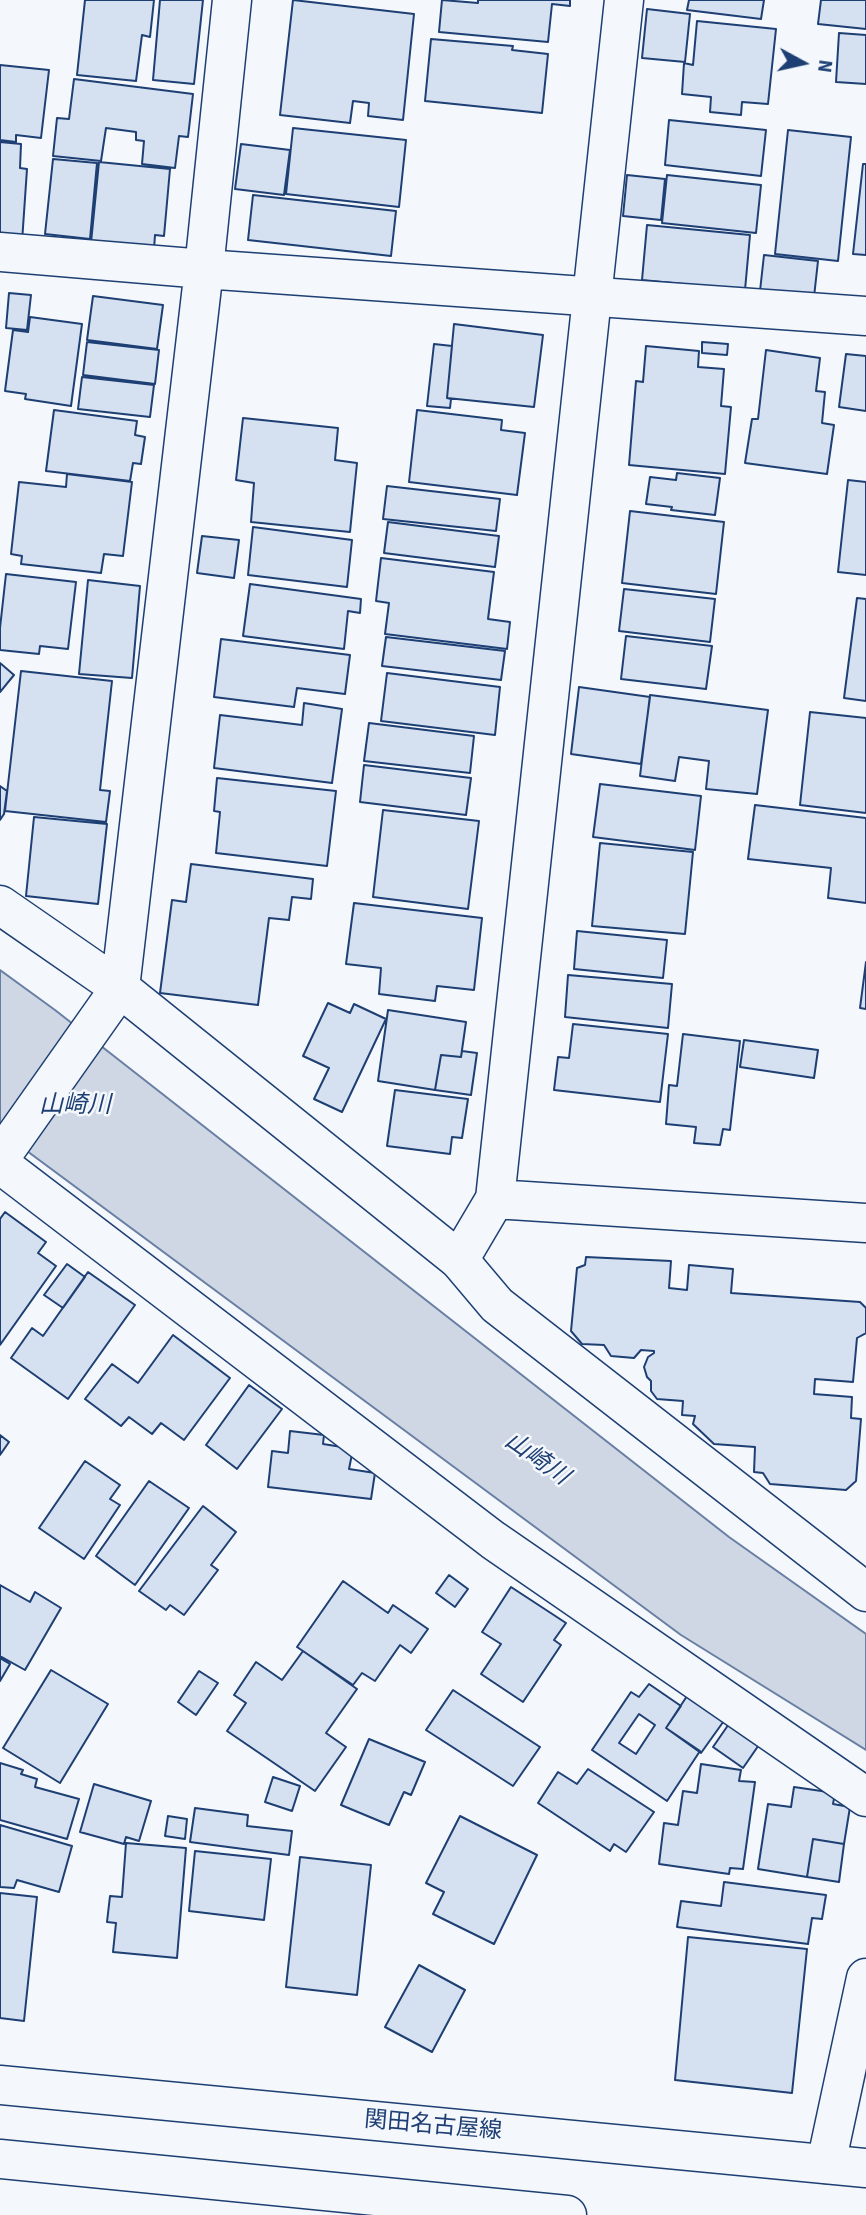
<!DOCTYPE html>
<meta charset="utf-8">
<style>
body{margin:0}
#map{position:relative;width:866px;height:2215px;overflow:hidden;background:#f4f7fb;font-family:"Source Sans 3",sans-serif}
canvas{display:block}
.north{position:absolute;left:768px;top:28px;width:70px;height:70px;-webkit-text-stroke:5px #f4f7fb;paint-order:stroke;rotate:98deg;font-size:19px;font-weight:700;line-height:28px;text-align:center;color:#1d3f73}
.north::after{content:'';display:block;margin:auto;width:24px;height:32px;background:#1d3f73;clip-path:polygon(50% 0,100% 100%,50% 72%,0 100%)}
</style>
<div id="map">
<canvas width="866" height="2215"></canvas>
<div class="north">N</div>
</div>
<script>
const context = document.querySelector('canvas').getContext('2d');
context.lineJoin = 'round';
function paint(path, color) { context.fillStyle = color; context.fill(path, 'evenodd'); }
function stroke(path, color, width, dash) { context.strokeStyle = color; context.lineWidth = width; context.lineCap = dash ? 'butt' : 'round'; context.setLineDash(dash || []); context.stroke(path); }
function drawText(font, color, halo, rows, align = 'center') {
  context.font = font + ' "Source Sans 3","Noto Sans JP",sans-serif'; context.lineWidth = 5; context.setLineDash([]); context.textBaseline = 'middle'; context.strokeStyle = halo; context.fillStyle = color; for (const [text, x, y, turn = 0] of rows) {
    context.save(); context.translate(x, y); context.rotate((+turn || 0) * Math.PI / 180); context.textAlign = isNaN(turn) ? turn : align; if (halo) context.strokeText(text, 0, 0); context.fillText(text, 0, 0); context.restore();
  }
}
const water = new Path2D(`
 M0,970L55,1010L729,1537L866,1634V1750L681,1635L0,1131Z`);
const building = new Path2D(`
 M85,0H154L150,37L142,35L136,81L77,75Z
 M160,0H203L194,84L153,80Z
 M293,0L414,14L403,120L368,116L369,103L353,101L350,123L280,115Z
 M442,0L478,3V0H570V6L552,4L548,42L439,32Z
 M689,0H764L761,19L687,10Z
 M821,0H866V29L818,24Z
 M647,9L690,14L685,62L642,58Z
 M697,21L776,29L768,104L742,102L741,115L710,112L711,97L682,94L684,63L693,65Z
 M839,33L866,35V84L836,82Z
 M431,39L513,46L512,50L548,54L542,113L425,101Z
 M0,65L49,70L41,138L16,135V142L0,140Z
 M74,79L193,94L188,137L179,136L175,168L142,164L144,141L136,140V132L106,128L101,161L53,156L57,118L69,119Z
 M669,120L766,130L761,176L665,165Z
 M293,128L406,140L399,207L286,194Z
 M788,130L851,137L838,261L775,254Z
 M0,142L21,144L20,168L27,169L22,242L0,240Z
 M241,144L290,150L284,195L235,189Z
 M53,159L97,163L90,239L45,234Z
 M99,162L170,169L164,236L155,235L154,249L91,243Z
 M863,164H866V255L853,254Z
 M627,175L665,179L661,220L623,216Z
 M667,175L761,185L756,233L662,223Z
 M253,195L396,211L391,256L248,240Z
 M647,225L750,235L745,290L642,280Z
 M764,255L818,261L814,297L760,291Z
 M9,293L31,295L27,330L6,328Z
 M93,296L163,305L157,349L87,340Z
 M30,317L82,324L71,406L25,399L26,394L5,391L13,330L28,332Z
 M454,324L543,335L534,407L447,398Z
 M87,342L159,350L155,384L83,375Z
 M702,342L728,344L727,355L702,353Z
 M434,344L452,346L447,398L451,399L450,408L427,406Z
 M646,346L699,351L698,367L724,369L721,406L731,407L725,474L629,465L636,381L643,382Z
 M766,350L820,358L816,391L825,392L822,423L834,425L827,474L745,463L752,419H758Z
 M846,354L866,356V411L839,407Z
 M82,377L154,385L150,417L78,409Z
 M54,410L137,421L135,435L145,437L141,464L133,463L130,481L46,471Z
 M417,410L502,420L501,430L525,433L517,495L409,482Z
 M243,418L338,428L335,460L357,463L350,532L251,522L254,483L236,480Z
 M677,473L720,478L715,515L671,510L672,507L646,504L650,477L676,480Z
 M67,474L132,482L123,556L104,554L101,573L21,564L22,556L11,554L19,482L66,487Z
 M848,480L866,482V575L838,572Z
 M387,486L500,499L496,531L383,519Z
 M630,511L724,522L716,594L622,583Z
 M388,522L499,536L495,567L384,553Z
 M253,527L352,540L347,587L248,575Z
 M202,536L239,540L234,578L197,573Z
 M381,558L494,572L488,619L510,622L507,649L385,634L389,603L376,601Z
 M6,574L76,582L68,649L40,646L39,654L0,650V628Z
 M88,580L140,586L132,678L79,674Z
 M250,584L361,599L360,613L348,611L344,649L243,636Z
 M624,589L715,599L710,642L619,631Z
 M857,598L866,599V701L844,698Z
 M626,636L712,646L706,689L621,679Z
 M386,637L505,651L501,680L382,666Z
 M221,639L350,655L345,694L297,688L294,707L214,697Z
 M0,663L14,675L0,692Z
 M21,671L112,681L100,790L110,791L106,822L5,811Z
 M387,673L500,687L495,735L381,721Z
 M579,687L650,697L641,764L571,754Z
 M650,695L768,710L757,794L706,789L709,761L679,757L675,781L640,776Z
 M304,703L342,709L332,783L214,768L220,715L302,725Z
 M810,712L866,718V813L800,805Z
 M369,723L474,736L470,773L364,761Z
 M364,765L471,778L466,815L360,802Z
 M217,778L336,791L327,866L216,853L220,812L214,811Z
 M600,784L701,796L695,850L593,837Z
 M0,786L7,791L4,814L0,820Z
 M755,805L866,818V903L828,898L831,868L748,859Z
 M383,810L479,821L468,909L373,897Z
 M34,817L107,824L98,904L26,896Z
 M600,843L693,852L685,934L592,926Z
 M191,864L313,879L311,899L292,897L289,920L269,918L258,1005L160,993L172,900L186,902Z
 M354,903L482,918L474,990L437,986L435,1001L379,994L381,968L346,964Z
 M577,931L667,940L663,978L574,969Z
 M866,962V1009L860,1008Z
 M568,975L672,984L668,1028L565,1017Z
 M328,1003L350,1013L354,1004L386,1019L342,1112L314,1099L329,1068L303,1056Z
 M388,1010L466,1022L461,1057L441,1055L435,1090L378,1081Z
 M573,1024L668,1034L660,1102L554,1090L558,1057L569,1058Z
 M683,1034L740,1041L730,1130L723,1129L720,1145L694,1143L696,1127L666,1124L669,1085L677,1086Z
 M744,1040L818,1050L814,1078L740,1067Z
 M462,1051L477,1053L471,1095L435,1090L441,1055L461,1057Z
 M395,1090L468,1099L462,1138L452,1137L450,1154L387,1146Z
 M5,1212L46,1242L38,1253L56,1266L0,1345V1219Z
 M586,1257L671,1261L669,1288L687,1290L689,1265L733,1269L731,1293L860,1302L866,1308V1333L857,1338L853,1382L815,1379L814,1394L852,1397L851,1418L861,1419L856,1481L846,1490L770,1484L763,1473L754,1472L755,1447L714,1444L693,1424L695,1416L682,1415L683,1401L657,1399L651,1391V1381L647,1377L644,1367L648,1357L654,1353V1351L641,1350L634,1358L611,1356L604,1345L582,1344L571,1331L577,1268L585,1265Z
 M67,1264L85,1277L63,1308L44,1295Z
 M88,1272L135,1305L68,1399L11,1358L32,1328L43,1336Z
 M173,1335L230,1378L184,1440L161,1423L152,1434L129,1417L121,1426L85,1399L112,1364L138,1383Z
 M249,1385L282,1409L237,1469L206,1445Z
 M290,1431L324,1435L323,1444L342,1447L352,1454L349,1469L375,1473L371,1499L268,1487L272,1451L288,1453Z
 M0,1435L9,1442L0,1455Z
 M85,1461L120,1485L110,1499L120,1505L84,1559L39,1528Z
 M149,1481L189,1508L135,1585L96,1556Z
 M203,1506L236,1532L211,1565L218,1570L184,1615L170,1605L166,1610L139,1591Z
 M449,1575L468,1589L455,1607L436,1593Z
 M343,1581L388,1613L393,1605L428,1629L411,1653L400,1645L375,1681L362,1673L353,1685L297,1647Z
 M0,1585L30,1602L35,1592L61,1608L25,1670L0,1656Z
 M511,1587L566,1623L554,1640L561,1645L523,1702L481,1674L501,1644L482,1632Z
 M303,1651L357,1689L326,1733L346,1747L315,1791L227,1731L246,1703L234,1695L256,1662L282,1680Z
 M0,1658L10,1664L0,1681Z
 M51,1670L108,1704L60,1783L3,1748Z
 M199,1671L218,1683L196,1715L178,1702Z
 M649,1684L681,1706L666,1728L700,1751L667,1801L592,1750L631,1692L639,1697ZM639,1714L655,1725L636,1754L619,1743Z
 M453,1690L540,1747L513,1786L426,1730Z
 M689,1693L726,1718L701,1753L666,1728Z
 M733,1718L763,1739L743,1768L713,1747Z
 M369,1739L425,1762L411,1795L404,1792L389,1825L341,1805Z
 M0,1763L23,1770L21,1774L37,1779L35,1787L79,1799L67,1839L0,1820Z
 M701,1764L741,1770L739,1781L755,1782L743,1869L730,1868L729,1874L659,1864L664,1823L678,1825L683,1791L697,1793Z
 M588,1769L654,1812L626,1852L614,1844L610,1851L538,1803L558,1772L577,1784Z
 M273,1777L300,1786L292,1811L265,1802Z
 M94,1784L151,1801L139,1841L126,1837L124,1844L80,1832Z
 M794,1787L835,1793L833,1804L850,1807L844,1844L813,1839L807,1877L758,1869L768,1804L791,1807Z
 M195,1808L248,1815L247,1826L292,1831L289,1855L190,1842Z
 M168,1816L187,1819L185,1839L165,1836Z
 M460,1816L537,1855L494,1944L433,1914L444,1892L426,1883Z
 M0,1825L72,1846L59,1892L17,1880L14,1888L0,1887Z
 M813,1839L844,1844L839,1882L807,1877Z
 M126,1843L186,1848L177,1958L113,1952L116,1923L107,1922L110,1896L122,1897Z
 M195,1851L271,1859L264,1920L189,1911Z
 M300,1857L371,1865L357,1995L286,1987Z
 M724,1882L826,1895L822,1919L812,1918L808,1944L677,1927L681,1901L721,1906Z
 M0,1893L37,1897L24,2021L0,2018Z
 M688,1937L807,1949L792,2093L675,2080Z
 M419,1965L465,1990L432,2052L385,2027Z`);
const street = new Path2D(`
 M0,252L204,269L866,316
 M0,905L120,988L459,1260L497,1305L866,1592
 M0,1158L120,988L204,269L232,0
 M0,1164L493,1540L866,1797
 M826,2164L866,1978`);
const secondary = new Path2D(`
 M495,1199L866,1223
 M459,1260L495,1199L624,0`);
const primary = new Path2D(`
 M0,2085L866,2168
 M0,2159L567,2215`);
const streetNames = [
 ["関田名古屋線",433,2127,5]
];
const waterNames = [
 ["山崎川",75,1107],
 ["山崎川",536,1460,35]
];
paint(water, '#cfd7e4');
stroke(water, '#687fa3', 2);
paint(building, '#d5e0f0');
stroke(building, '#1d3f73', 2);
stroke(street, '#1d3f73', 41);
stroke(secondary, '#1d3f73', 41);
stroke(primary, '#1d3f73', 41);
stroke(street, '#f4f7fb', 38);
stroke(secondary, '#f4f7fb', 38);
stroke(primary, '#f4f7fb', 38);
drawText('23px', '#1d3f73', '#f4f7fb', streetNames);
drawText('italic 24px', '#1d3f73', '#f4f7fb', waterNames);
</script>
